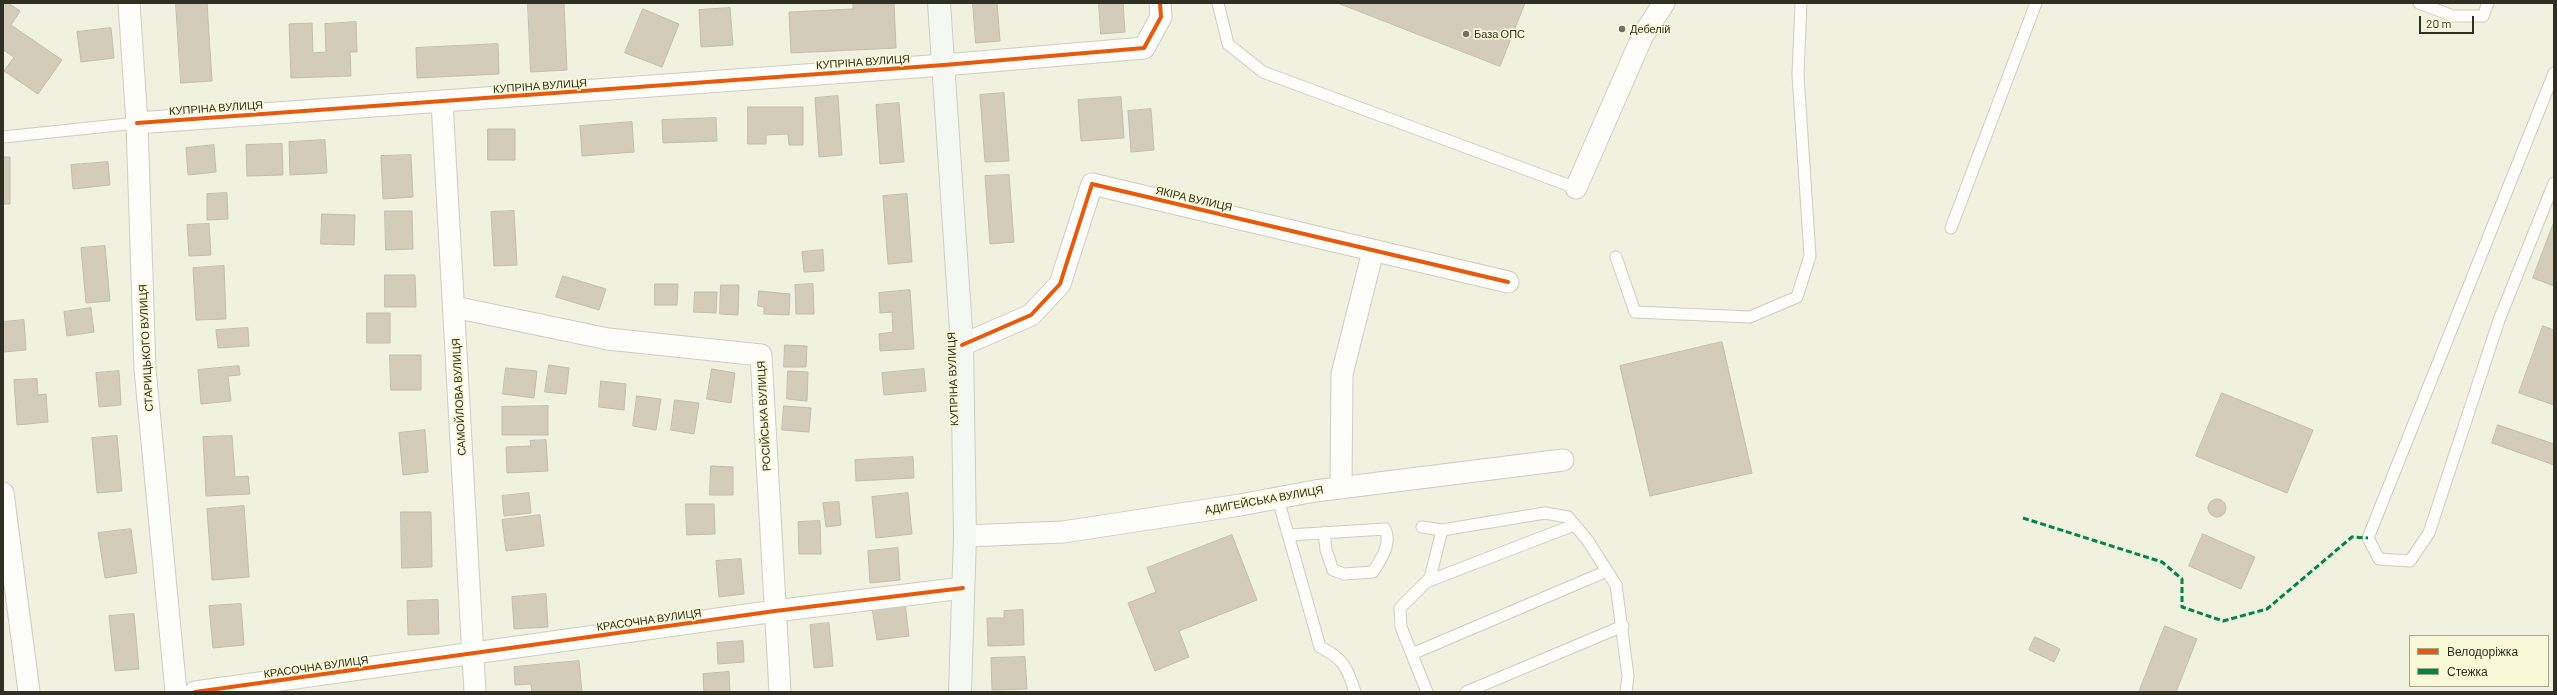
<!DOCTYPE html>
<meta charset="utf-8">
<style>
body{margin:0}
#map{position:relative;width:2557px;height:695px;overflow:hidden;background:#f1f1df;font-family:Barlow,sans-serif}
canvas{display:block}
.frame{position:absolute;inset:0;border:4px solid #2f2f22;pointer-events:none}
.legend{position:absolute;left:2409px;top:635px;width:140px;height:52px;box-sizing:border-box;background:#f9f9d7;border:1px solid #a8a88f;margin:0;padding:5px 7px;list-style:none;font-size:12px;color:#2f2f22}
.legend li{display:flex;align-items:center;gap:8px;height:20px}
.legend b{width:20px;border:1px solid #a8a88f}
.scale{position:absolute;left:2419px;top:16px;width:55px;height:18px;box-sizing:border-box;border:2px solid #2f2f22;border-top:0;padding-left:5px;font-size:12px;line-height:14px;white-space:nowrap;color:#2f2f22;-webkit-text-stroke:3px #f9f9d7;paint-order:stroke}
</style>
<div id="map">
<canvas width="2557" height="695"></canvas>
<div class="frame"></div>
<ul class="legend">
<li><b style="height:5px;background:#e8590c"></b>Велодоріжка</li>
<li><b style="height:5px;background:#00873e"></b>Стежка</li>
</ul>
<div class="scale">20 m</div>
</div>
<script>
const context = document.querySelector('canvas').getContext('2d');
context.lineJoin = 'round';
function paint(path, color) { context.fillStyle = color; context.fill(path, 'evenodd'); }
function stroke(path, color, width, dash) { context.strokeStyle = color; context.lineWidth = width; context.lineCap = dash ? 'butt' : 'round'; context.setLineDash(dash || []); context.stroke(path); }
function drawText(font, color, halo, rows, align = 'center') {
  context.font = font + ' Barlow,sans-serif'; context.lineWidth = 3.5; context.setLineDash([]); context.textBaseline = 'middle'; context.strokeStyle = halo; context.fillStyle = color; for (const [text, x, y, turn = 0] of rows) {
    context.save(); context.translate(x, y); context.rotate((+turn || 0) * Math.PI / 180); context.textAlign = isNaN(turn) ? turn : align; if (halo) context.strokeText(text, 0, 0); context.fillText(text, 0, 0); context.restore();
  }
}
const building = new Path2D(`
 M3,3H8L20,11L11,25L62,60L38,94L4,71L14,57L3,50Z
 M176,3H207L212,81L181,83Z
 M528,3H564L567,70L531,72Z
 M853,3H894L896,48L791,53L789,12L853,9Z
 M973,3H997L1000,41L976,43Z
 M1099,3H1123L1125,32L1101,34Z
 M1338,3H1525L1500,66Z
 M730,8L733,45L701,47L699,10Z
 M643,9L679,24L662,67L625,53Z
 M356,22L357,52H350L351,76L291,78L289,24L312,23L313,53L326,52L325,24Z
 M111,28L114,58L81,62L77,32Z
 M498,44L499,74L417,78L416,48Z
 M1004,93L1009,161L985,162L980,95Z
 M838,96L842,155L819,157L815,98Z
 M1121,97L1124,138L1081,141L1078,100Z
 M899,103L904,162L880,164L876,105Z
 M748,107H803V145H789L788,134L766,135V144H748Z
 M1151,109L1154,150L1131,152L1128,111Z
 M716,118L717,141L663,143L662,120Z
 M632,122L634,152L582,156L580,126Z
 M488,129H515V160H488Z
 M325,140L327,173L290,175L289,142Z
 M282,144L283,175L247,176L246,145Z
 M214,145L216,172L188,175L186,148Z
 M411,155L413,197L383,199L381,156Z
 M3,157H10V204H3Z
 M108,162L110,185L73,189L71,165Z
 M1009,175L1014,242L990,244L985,176Z
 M227,193L228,219L207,220V194Z
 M907,194L912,262L888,264L883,196Z
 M385,211H412L413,249L386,250Z
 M514,211L517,265L494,266L491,212Z
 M322,214L355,215L354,245L321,244Z
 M2554,222V286L2533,278Z
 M209,224L211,255L189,256L187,225Z
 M105,246L110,301L86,303L81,248Z
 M823,250L824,271L804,272L802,252Z
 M224,266L226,319L196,320L193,268Z
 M385,275H415L416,307H385Z
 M563,276L606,289L599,310L556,297Z
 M655,284H678L677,305H655Z
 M813,284L814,314H796L795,285Z
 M721,285H739L738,315L720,314Z
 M910,290L914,349L880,351L879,334L893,332L892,312L880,313L879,293Z
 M759,291L790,294L789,315L764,314V307L758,306Z
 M695,292H717L716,313L694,312Z
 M91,308L94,332L67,336L64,312Z
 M367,313H390V343H367Z
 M24,320L26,350L3,352V322Z
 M2543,326L2554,330V405L2519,393Z
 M248,328L249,346L218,348L216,330Z
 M1722,342L1752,473L1650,496L1620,366Z
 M785,345L807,346L806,367H784Z
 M390,355H421V390H391Z
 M549,365L569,368L566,394L545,392Z
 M239,366L240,375L228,376L231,401L201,404L198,370Z
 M506,368L537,371L534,398L503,394Z
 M712,369L735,373L731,403L707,399Z
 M924,369L926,391L884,395L882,373Z
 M119,371L121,405L99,407L96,373Z
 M788,371L808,372L807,401L787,399Z
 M37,379L38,395L46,394L48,422L17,425L14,380Z
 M601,381L626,384L624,410L599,407Z
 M2222,393L2313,430L2287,493L2196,456Z
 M637,396L661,399L656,430L633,426Z
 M675,400L699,403L694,434L671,430Z
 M548,406V435H502V407Z
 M784,406L811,408L809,432L782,430Z
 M2498,425L2554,444V465L2492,443Z
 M425,430L428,472L403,475L399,433Z
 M117,436L122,491L97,493L92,438Z
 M232,436L235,477L248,476L250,494L206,496L203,437Z
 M546,440L548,471L507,473L506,447L531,446L530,441Z
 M913,457L914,478L856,481L855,460Z
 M711,466L733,467V495H710Z
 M529,493L531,513L504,516L502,496Z
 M908,493L912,534L876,538L872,497Z
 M2208 508a9 9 0 1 1 18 0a9 9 0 1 1-18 0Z
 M839,502L841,525L826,527L823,503Z
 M686,504H714L715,534L687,535Z
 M244,506L249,577L212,580L207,509Z
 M401,512H431L432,567L402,568Z
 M540,515L544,546L506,551L502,520Z
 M820,521L821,554H799L798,522Z
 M131,529L137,573L105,578L98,533Z
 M2203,534L2255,557L2241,589L2189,566Z
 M1232,535L1257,600L1179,631L1189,657L1155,671L1128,603L1156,592L1147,568Z
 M898,548L900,580L870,583L868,551Z
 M741,559L744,594L719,597L716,561Z
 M546,594L548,627L514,629L512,597Z
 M438,600L439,634L408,635L407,601Z
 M905,603L909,636L877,640L872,608Z
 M241,604L244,645L213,648L209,606Z
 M1023,610L1024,645L988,646L987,618H1004V611Z
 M134,614L139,669L115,671L109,616Z
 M829,623L833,666L814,668L810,625Z
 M2165,626L2197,639L2176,692H2139Z
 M2035,637L2060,649L2054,662L2029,650Z
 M743,641L744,662L718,664L717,643Z
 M1025,657L1027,689L992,690L991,658Z
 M579,661L582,692H532L531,684L515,685L514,667Z
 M729,672L730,692H704L703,674Z`);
const service = new Path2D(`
 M1218,3L1228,44L1263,72L1576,188
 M2419,3L2453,16H2483L2488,3
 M2554,73L2368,538L2379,559L2410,561L2429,533L2499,320L2554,183
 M3,137L137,123
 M1951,228L2036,3
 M1616,257L1635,312L1750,317L1797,297L1810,256L1798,75L1801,3
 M1278,499L1320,647C1344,659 1347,667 1355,692
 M1422,527L1442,530L1545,513L1568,517L1588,541L1616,585L1628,676L1626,692
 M1289,535L1385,529C1392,544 1381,559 1373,572L1344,574L1333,570L1326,550L1324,532
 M1426,582L1574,525
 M1412,654L1607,571
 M1427,692L1401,627L1400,608L1430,578L1442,530
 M1466,692L1623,626`);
const minor = new Path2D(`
 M129,3L137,123L145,369L176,692
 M442,102L475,692
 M137,123L944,65L1144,48L1161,17L1160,3
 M1576,188L1643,35L1664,3
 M454,307L608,339L761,355L780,692
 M962,345L1031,315L1060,284L1092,184L1508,282
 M1341,488L1342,374L1373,251
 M3,493L29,692
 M965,536L1063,532L1240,505L1315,491L1563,460
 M195,692L775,611L963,588`);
const secondary = new Path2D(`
 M939,3L962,345L965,536L960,692`);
const quiet = new Path2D(`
 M2023,518L2162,562L2182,579V607L2223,621L2267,609L2352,537L2368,538`);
const cycleway = new Path2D(`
 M137,123L944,65L1144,48L1161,17L1160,3
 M962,345L1031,315L1060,284L1092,184L1508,282
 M195,692L775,611L963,588`);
const markers = [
 [1622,29,4,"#737364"],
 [1466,34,4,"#737364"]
];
const poiNames = [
 ["Дебелій",1630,29],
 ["База ОПС",1474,34]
];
const streetNames = [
 ["КУПРІНА ВУЛИЦЯ",863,62,-4],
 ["КУПРІНА ВУЛИЦЯ",540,86,-4],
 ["КУПРІНА ВУЛИЦЯ",216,108,-4],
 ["ЯКІРА ВУЛИЦЯ",1194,199,13],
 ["СТАРИЦЬКОГО ВУЛИЦЯ",146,348,-93],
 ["КУПРІНА ВУЛИЦЯ",953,379,-92],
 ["САМОЙЛОВА ВУЛИЦЯ",459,397,-93],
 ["РОСІЙСЬКА ВУЛИЦЯ",764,416,-93],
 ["АДИГЕЙСЬКА ВУЛИЦЯ",1264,500,-10],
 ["КРАСОЧНА ВУЛИЦЯ",649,620,-8],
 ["КРАСОЧНА ВУЛИЦЯ",316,667,-8]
];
paint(building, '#d3ccb8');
stroke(building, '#c0bdb0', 1);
stroke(service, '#cecec0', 13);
stroke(minor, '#cecec0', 23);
stroke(secondary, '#cecec0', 24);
stroke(service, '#fdfdfa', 11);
stroke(minor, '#fdfdfa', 21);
stroke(secondary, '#f5f8f2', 22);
stroke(quiet, '#00873e', 3, [6, 3]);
stroke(cycleway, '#e8590c', 4);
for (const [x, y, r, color] of markers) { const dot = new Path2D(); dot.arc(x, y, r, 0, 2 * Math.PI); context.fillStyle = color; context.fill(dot); stroke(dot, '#f9f9d7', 1.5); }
drawText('11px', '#2f2f22', '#f9f9d7', poiNames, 'left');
drawText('11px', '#2f2f22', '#f9f9d7', streetNames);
</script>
